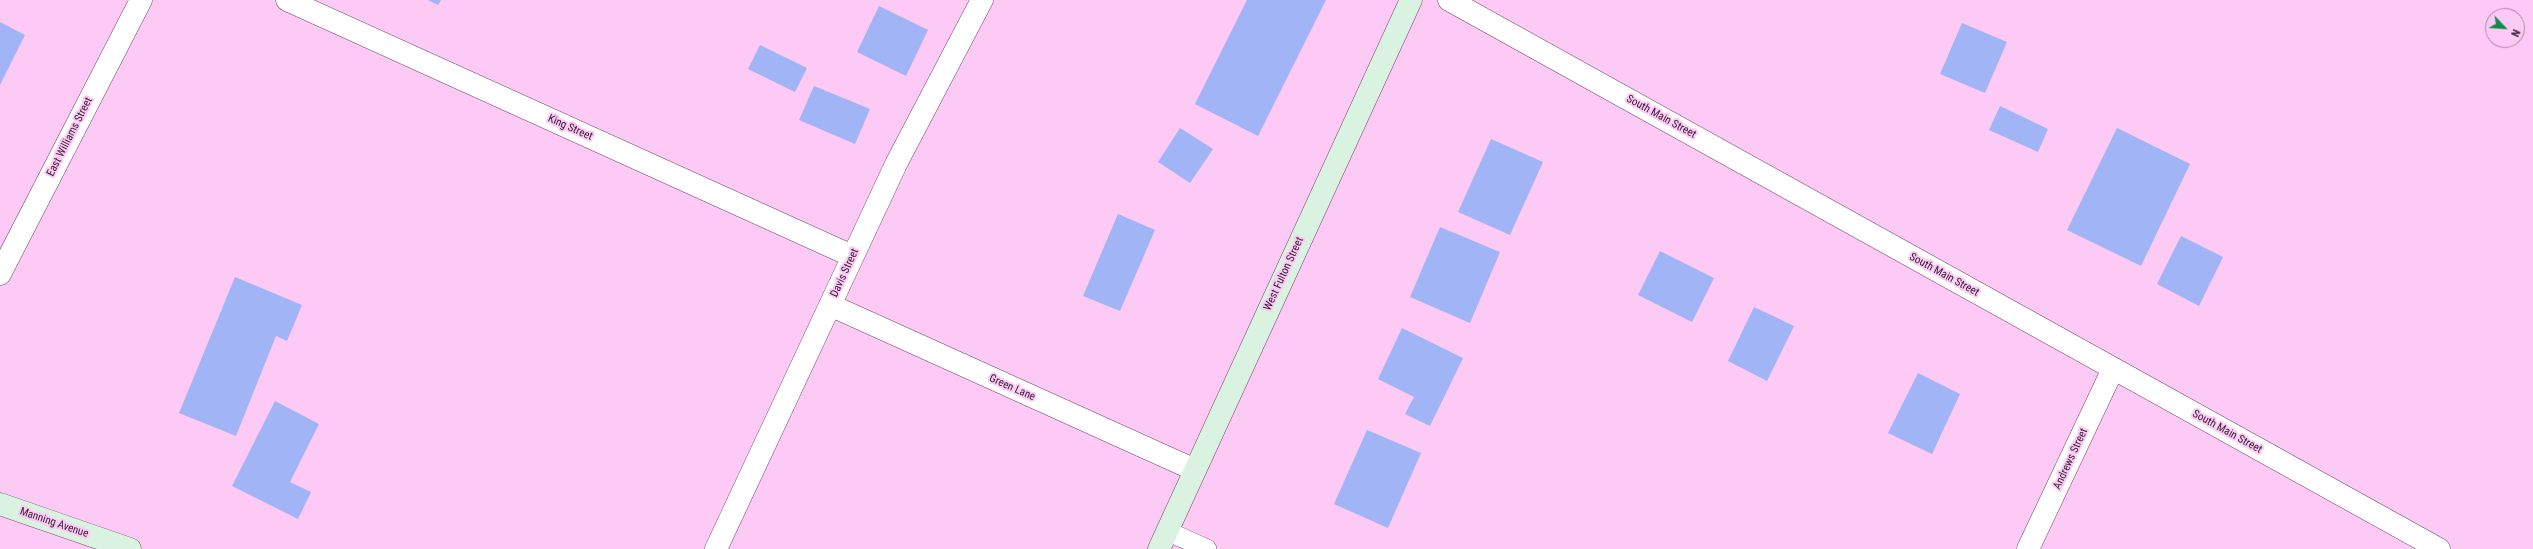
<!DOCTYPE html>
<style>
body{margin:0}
#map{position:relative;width:2533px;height:549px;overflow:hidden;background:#fccaf4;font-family:"Roboto Condensed",sans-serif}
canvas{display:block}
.north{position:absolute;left:2485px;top:8px;width:40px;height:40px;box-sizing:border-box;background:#fccaf4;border:1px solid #ad86a7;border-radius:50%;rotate:115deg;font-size:11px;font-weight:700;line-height:16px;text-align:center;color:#372034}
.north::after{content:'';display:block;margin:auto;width:14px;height:18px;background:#118b46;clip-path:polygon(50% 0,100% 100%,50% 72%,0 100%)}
</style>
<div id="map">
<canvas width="2533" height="549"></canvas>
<div class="north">N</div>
</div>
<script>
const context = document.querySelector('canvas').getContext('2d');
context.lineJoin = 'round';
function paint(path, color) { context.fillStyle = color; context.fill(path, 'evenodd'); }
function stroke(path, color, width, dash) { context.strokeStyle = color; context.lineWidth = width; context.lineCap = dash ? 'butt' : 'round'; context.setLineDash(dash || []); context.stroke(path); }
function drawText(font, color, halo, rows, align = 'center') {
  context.font = font + ' "Roboto Condensed",sans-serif'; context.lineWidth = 4; context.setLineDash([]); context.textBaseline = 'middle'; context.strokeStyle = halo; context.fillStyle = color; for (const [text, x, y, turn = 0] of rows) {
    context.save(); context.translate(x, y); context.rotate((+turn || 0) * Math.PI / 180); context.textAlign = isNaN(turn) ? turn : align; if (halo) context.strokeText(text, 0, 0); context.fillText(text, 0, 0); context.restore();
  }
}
const building = new Path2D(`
 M428,0H441L438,5Z
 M1247,0H1326L1258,136L1195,104Z
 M879,6L928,30L906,76L857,52Z
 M0,22L25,35L0,85Z
 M1962,23L2007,42L1985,93L1940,74Z
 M760,45L807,68L795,92L748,69Z
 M814,86L870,109L855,144L799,120Z
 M2000,106L2048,129L2038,152L1989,130Z
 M1180,128L1213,149L1190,183L1158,162Z
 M2117,128L2190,164L2141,266L2067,230Z
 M1491,139L1543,162L1510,235L1458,212Z
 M1118,214L1155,230L1120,311L1083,296Z
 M1440,227L1500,252L1470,323L1410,297Z
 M2181,236L2223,257L2199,306L2157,284Z
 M1660,251L1714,278L1692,322L1638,295Z
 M235,277L302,305L287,341L276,336L236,436L179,413Z
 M1754,307L1794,326L1767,381L1728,361Z
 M1402,328L1463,358L1430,426L1405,414L1414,397L1378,379Z
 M1918,373L1960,394L1932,454L1888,433Z
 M275,401L319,424L290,482L311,492L298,519L232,486Z
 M1367,430L1421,453L1388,528L1334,504Z`);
const lane = new Path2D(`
 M1167,531L1207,549`);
const street = new Path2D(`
 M287,0L852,256
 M1449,0L2439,549
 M0,274L141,0
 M830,305L1195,470
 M716,549L897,162L982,0
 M2028,549L2113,369`);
const secondary = new Path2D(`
 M0,504L130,549
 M1159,549L1411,0`);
const streetNames = [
 ["South Main Street",1661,117,29],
 ["King Street",570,128,24],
 ["East Williams Street",70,137,-63],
 ["Davis Street",845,273,-65],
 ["West Fulton Street",1284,274,-65],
 ["South Main Street",1944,275,29],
 ["Green Lane",1012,388,24],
 ["South Main Street",2227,432,29],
 ["Andrews Street",2071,459,-65],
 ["Manning Avenue",54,523,19]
];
paint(building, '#a1b4f5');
stroke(lane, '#774371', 20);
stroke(street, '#774371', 23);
stroke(secondary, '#774371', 23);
stroke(lane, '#fff', 19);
stroke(street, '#fff', 22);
stroke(secondary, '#daf2e0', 22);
drawText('11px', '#372034', '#fccaf4', streetNames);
</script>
